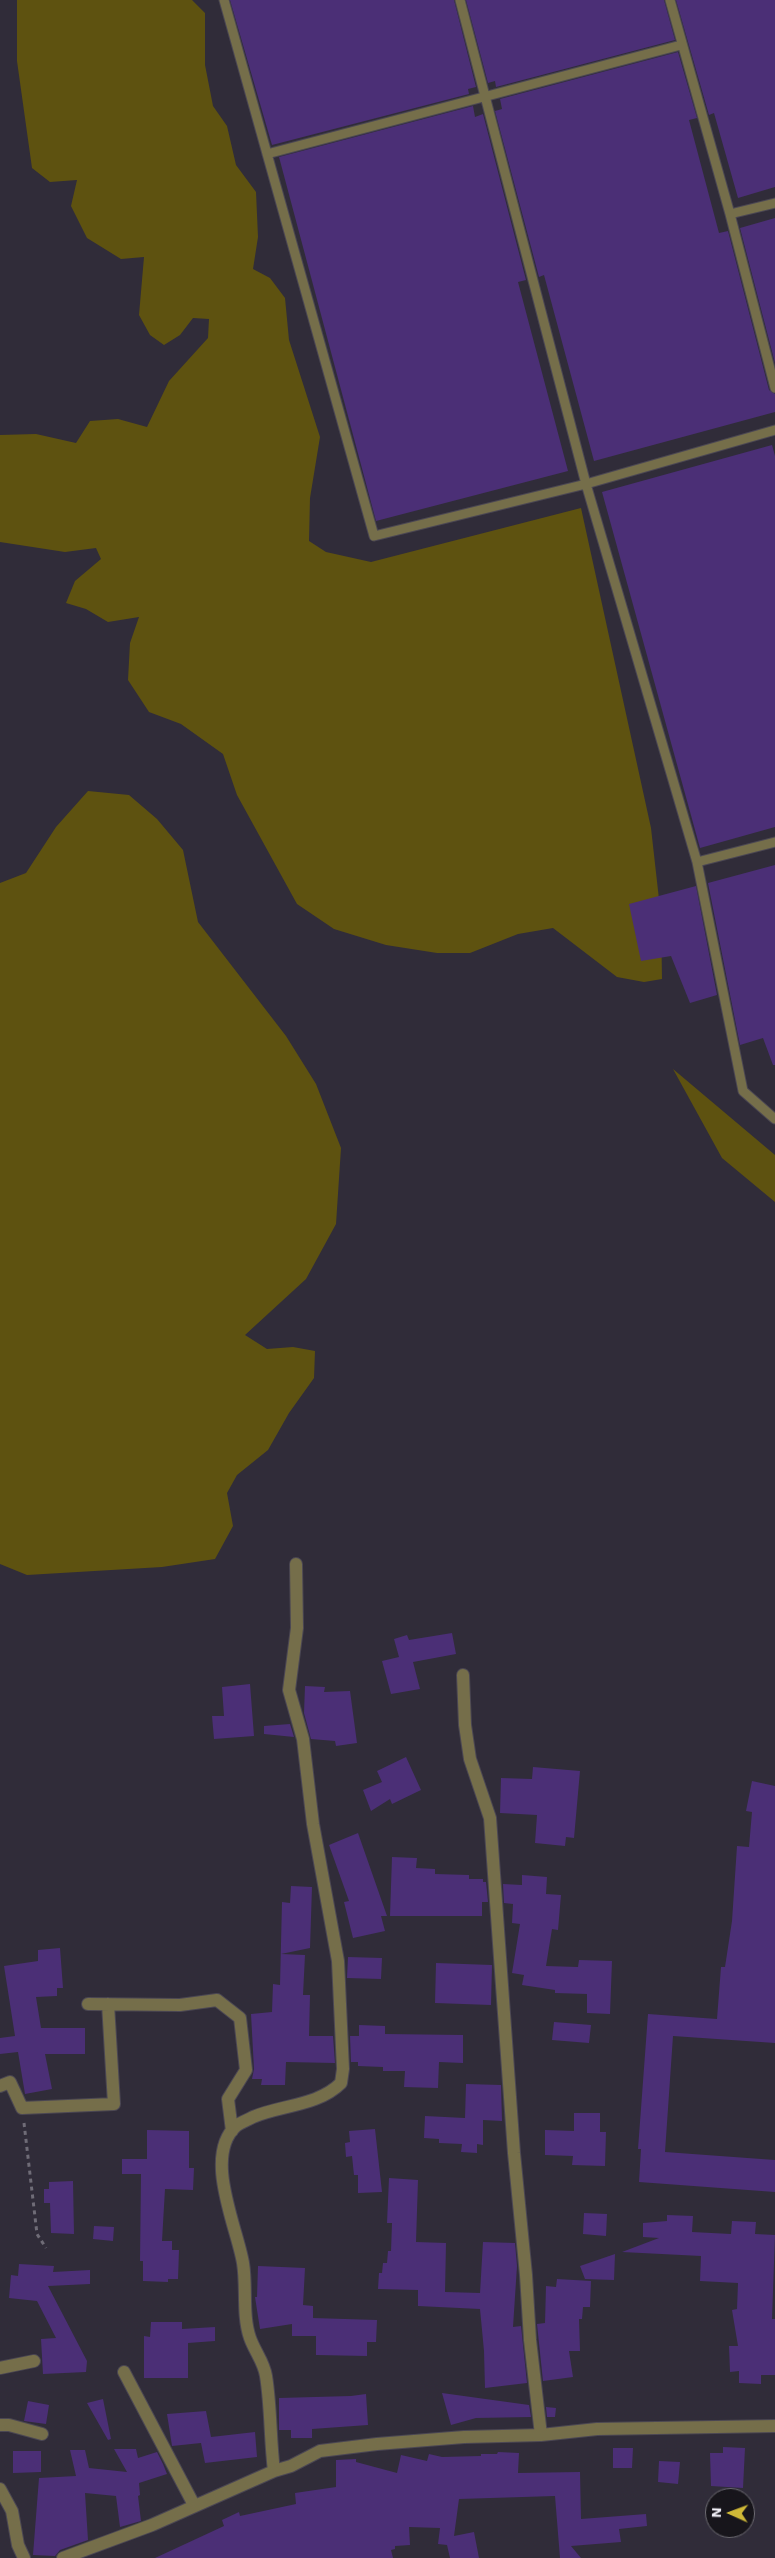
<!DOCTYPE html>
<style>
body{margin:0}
#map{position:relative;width:775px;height:2558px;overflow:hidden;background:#302c39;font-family:"Work Sans",sans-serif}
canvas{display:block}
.north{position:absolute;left:705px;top:2488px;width:50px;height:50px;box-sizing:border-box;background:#17151b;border:1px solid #6e6c73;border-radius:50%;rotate:272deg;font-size:14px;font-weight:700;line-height:20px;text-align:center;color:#f0eef6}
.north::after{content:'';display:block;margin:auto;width:18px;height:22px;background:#cfb837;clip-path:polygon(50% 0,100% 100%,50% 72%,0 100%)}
</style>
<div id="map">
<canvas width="775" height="2558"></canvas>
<div class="north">N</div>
</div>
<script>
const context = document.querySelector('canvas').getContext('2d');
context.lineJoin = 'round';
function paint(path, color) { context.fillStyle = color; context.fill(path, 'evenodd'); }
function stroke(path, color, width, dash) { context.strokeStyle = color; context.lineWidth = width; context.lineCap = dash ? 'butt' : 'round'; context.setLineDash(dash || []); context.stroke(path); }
const green = new Path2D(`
 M17,0H192L205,13V65L213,106L227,126L236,165L256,192L258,237L253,269L270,278L285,298L289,340L320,437L310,498L309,541L326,552L371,562L581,508L651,828L661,917L662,979L644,982L617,977L553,928L518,934L470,953H437L386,945L334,929L297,904L237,795L223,754L181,724L149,712L128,680L130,643L139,617L108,622L86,609L66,603L75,581L101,559L96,548L65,552L0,542V435L36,434L76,443L90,421L118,419L147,427L169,381L208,338L209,319L193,318L180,335L164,345L150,335L139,315L144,257L121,259L87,238L71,206L77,180L50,182L32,168L17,61Z
 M88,791L129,795L157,819L183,850L198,922L286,1036L316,1084L341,1148L336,1224L306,1279L245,1335L267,1349L293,1347L315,1351L314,1378L289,1413L268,1450L237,1475L227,1493L233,1526L215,1559L162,1567L27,1575L0,1564V883L26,873L56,827Z
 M673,1069L775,1155V1202L722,1158Z`);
const building = new Path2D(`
 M230,0H454L476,87L468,89L469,94L272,145Z
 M466,0H664L675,40L496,87L495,81L488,83Z
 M676,0H775V187L738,198L714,113L709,115Z
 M678,52L697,118L689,120L719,233L728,231L769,390L775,394V412L594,461L544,275L539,277L495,111L502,109L500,99Z
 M473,106L475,117L483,114L526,280L518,282L568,471L376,521L279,157Z
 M775,218V363L740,228Z
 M772,445L775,456V827L700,848L602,492Z
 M775,865V1065H773L763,1038L740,1045L708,883Z
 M696,886L717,995L690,1003L671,956L641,961L629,904Z
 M452,1633L456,1654L413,1662L420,1689L391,1694L382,1661L399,1657L394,1639L407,1635L409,1640Z
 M250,1684L254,1736L214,1739L212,1716H224L222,1687Z
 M305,1686L325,1687L324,1692L350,1691L357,1743L336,1746L335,1741L311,1739L304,1713Z
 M290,1724L294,1737L264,1734V1726Z
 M406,1757L421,1790L392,1804L390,1799L371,1811L363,1790L382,1782L377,1771Z
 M533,1767L580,1771L574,1838L566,1837L565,1846L535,1843L537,1815L500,1813L501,1778L532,1779Z
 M752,1781L775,1786V2043L673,2036L665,2152L775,2160V2192L639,2182L641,2149H638L648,2014L717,2019L721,1967H725L732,1921L737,1846L749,1847L752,1812L746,1811Z
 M358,1833L387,1916H381L385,1931L353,1938L344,1902L349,1901L329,1845Z
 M392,1857L417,1858L416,1868L435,1869V1874L469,1875V1879H483V1882H486L488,1902H482V1916H390Z
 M522,1875L547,1877L546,1894L561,1895L558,1930L552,1929L546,1966L578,1967L579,1960L612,1961L610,2014L587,2013V1994L555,1993V1990L522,1985L524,1975L512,1973L520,1924L512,1923L513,1904L504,1903L503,1884L522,1885Z
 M291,1886L312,1887L310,1948L281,1954L305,1955L303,1995H310L309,2036H333L335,2063L286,2062L285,2085H261L262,2079H252L254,2069L251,2014L272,2012L273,1984L280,1985L282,1902L290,1903Z
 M60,1948L63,1988H57V1996L36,1997L41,2028H85V2054H45L52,2089L25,2094L18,2052L0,2054V2038L15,2036L4,1966L38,1961V1950Z
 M348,1957L382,1958L381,1979L347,1978Z
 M436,1963L492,1965L491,2005L435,2003Z
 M554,2022L591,2025L589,2043L552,2040Z
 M359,2025L385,2026V2034L463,2035V2063L439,2062L438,2088L404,2087L405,2071H383V2067L358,2066V2062H351L350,2036H359Z
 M466,2084L501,2085L502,2121L483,2120V2145L477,2144V2153L461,2152L462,2144L439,2143V2139L424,2138L425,2116L465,2118Z
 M574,2113H600V2132H606L605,2166L572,2165L573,2156L545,2155V2130L574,2131Z
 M375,2129L382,2192L358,2193V2175H354L352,2156L346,2157L345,2143L350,2142L349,2131Z
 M147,2130L189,2131V2168H194L193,2190L165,2189L162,2241H172V2250H179L178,2279H168V2282L143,2281V2261H140L141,2174H122V2159H147Z
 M389,2178L418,2180L416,2242L446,2243L445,2292L480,2293L483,2242L515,2243L517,2266L513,2327L521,2326L527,2383L485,2388L484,2351L480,2309L418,2306V2290L378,2289L379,2273H382L383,2263H387L388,2251H391L392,2223H387Z
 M73,2181L74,2234L51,2233L50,2203H44V2189H49V2182Z
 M584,2213L607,2214L606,2236L583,2234Z
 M667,2215L693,2216L692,2232L731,2234L732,2221L756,2222L755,2234L775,2235L772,2319H775V2375H761V2384L739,2383V2371L730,2372L729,2346H738L732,2310L737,2309L738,2283L700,2281L701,2256L622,2252L659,2238L643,2237V2223L667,2221Z
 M94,2226L114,2227L113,2241L93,2239Z
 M615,2254L614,2280L585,2279L580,2266Z
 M19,2264L54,2266L53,2272L90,2270V2284L48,2286L87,2361L86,2372L43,2374L41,2339L56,2338L37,2301L9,2298L11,2275L18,2276Z
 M258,2266L305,2268L303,2305L313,2306V2318L377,2320L376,2342H367V2356L316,2355V2336H292V2324L260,2329L255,2297H257Z
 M557,2279L591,2281L590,2307H583L582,2319H579L580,2351H569L573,2377L543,2381L537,2324L545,2323L546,2286L556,2287Z
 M151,2322H182V2329L215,2327V2341L188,2343V2378H144V2336L150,2337Z
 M442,2393L529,2405L531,2417L476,2418L451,2425Z
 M366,2394L368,2425L312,2429V2438H291V2430H279V2398L351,2396Z
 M103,2399L111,2439L108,2440L87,2403Z
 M28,2401L49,2405L46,2424L24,2421Z
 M546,2407L556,2408L555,2417H547Z
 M206,2411L211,2437L255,2432L257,2457L205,2463L201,2443L172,2446L167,2414Z
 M723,2447L745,2448L743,2488L711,2486L710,2453H723Z
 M613,2448H633L632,2468H613Z
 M114,2449H136L138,2458L157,2452L163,2464L167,2474L139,2483L140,2495L138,2496L141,2521L120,2527L116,2496L85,2493L88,2540L60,2550L55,2556L33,2555L39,2478L76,2476L70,2450H85L89,2468L127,2472Z
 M13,2451H41V2472L13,2473Z
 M498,2452L519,2453L518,2473L580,2472L581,2519L646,2514L647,2526L619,2529L621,2542L571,2546L581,2558H560L555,2496L459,2499L454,2536L474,2532L479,2558H450L447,2545L438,2544L440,2528L409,2527L410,2545L395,2546V2549L391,2550L393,2558H155L224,2526L222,2520L239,2512L240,2516L296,2504L295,2493L336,2487V2460L356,2459V2462L397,2473L401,2455L427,2461L429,2454L442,2457L481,2456V2454H497Z
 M659,2461L680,2462L678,2484L658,2482Z`);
const path = new Path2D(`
 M24,2123L37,2234L46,2248`);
const service = new Path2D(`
 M224,0L374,536L586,484L775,430
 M460,0L586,484L697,862L775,842
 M670,0L730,214L775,388
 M267,154L681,45
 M730,214L775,203
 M697,862L743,1091L775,1119`);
const minor = new Path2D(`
 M463,1675L465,1725L470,1759L490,1818L514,2153L526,2275L530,2340L541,2435
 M88,2004L180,2005L217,2000L240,2018L246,2070L228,2099L232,2131
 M0,2086L10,2082L22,2108L114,2104L108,2004
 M0,2368L34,2361
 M124,2372L194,2505
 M0,2425H9L42,2434
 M274,2471C270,2439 271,2407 266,2376C264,2362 255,2352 250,2338C242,2315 247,2287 243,2263C237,2227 203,2156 236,2126C241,2122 248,2120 253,2117C281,2105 318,2106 341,2083L343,2069L338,1961L313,1824L303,1739L289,1690L297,1628L296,1564
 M0,2489L12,2511L18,2545L24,2558
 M63,2558L152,2525L274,2471L291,2466L320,2451L377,2444L464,2437L541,2435L597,2429L775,2426`);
paint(green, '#5e5210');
paint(building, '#4b2f76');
stroke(service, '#4b4753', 11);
stroke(minor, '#4b4753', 14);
stroke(path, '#6f6c77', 3, [4, 4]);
stroke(service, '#756e4a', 9);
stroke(minor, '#756e4a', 12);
</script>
